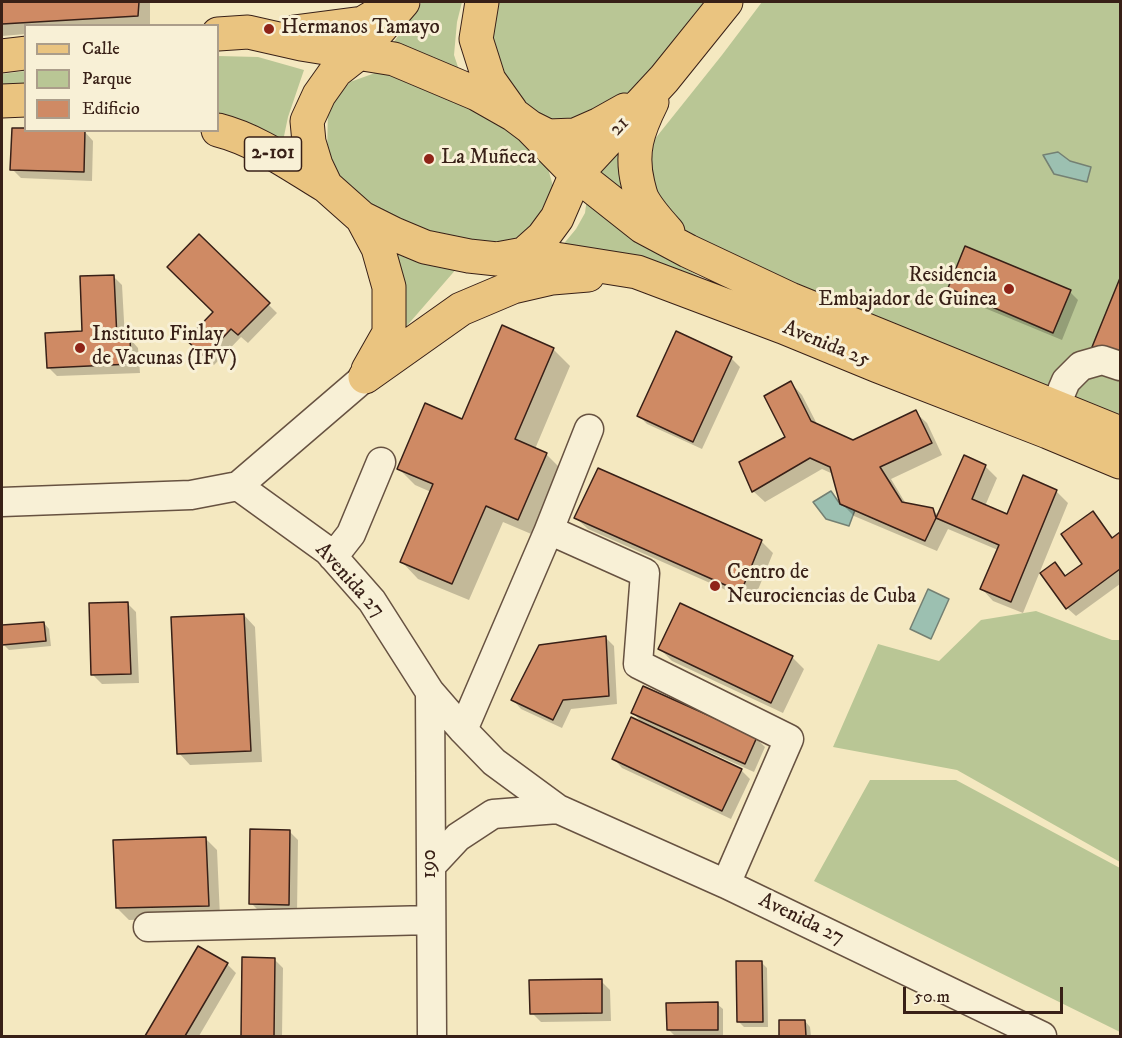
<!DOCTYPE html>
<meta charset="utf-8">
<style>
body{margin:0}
#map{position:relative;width:1122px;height:1038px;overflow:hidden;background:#f4e8c0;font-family:"IM FELL DW Pica",serif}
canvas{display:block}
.frame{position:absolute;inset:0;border:3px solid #382017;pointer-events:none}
.legend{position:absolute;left:24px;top:24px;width:195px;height:108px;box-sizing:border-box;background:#f8f0d6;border:2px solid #ab9d8a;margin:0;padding:8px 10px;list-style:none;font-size:18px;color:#382017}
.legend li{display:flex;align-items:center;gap:12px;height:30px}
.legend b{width:30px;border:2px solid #ab9d8a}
.scale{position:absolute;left:903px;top:987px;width:160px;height:27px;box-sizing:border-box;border:3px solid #382017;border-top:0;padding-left:8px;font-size:18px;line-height:21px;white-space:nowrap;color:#382017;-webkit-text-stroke:4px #f8f0d6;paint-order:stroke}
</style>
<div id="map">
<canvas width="1122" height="1038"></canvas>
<div class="frame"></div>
<ul class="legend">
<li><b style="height:8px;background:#eac480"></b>Calle</li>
<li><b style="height:16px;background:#b9c695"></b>Parque</li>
<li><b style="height:16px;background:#cf8a64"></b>Edificio</li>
</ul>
<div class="scale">50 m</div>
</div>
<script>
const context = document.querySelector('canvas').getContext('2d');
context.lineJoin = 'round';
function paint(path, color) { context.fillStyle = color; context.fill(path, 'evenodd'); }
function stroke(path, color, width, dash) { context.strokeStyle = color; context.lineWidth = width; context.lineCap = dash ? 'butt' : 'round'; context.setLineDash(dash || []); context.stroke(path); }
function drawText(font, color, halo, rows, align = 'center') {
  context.font = font + ' "IM FELL DW Pica",serif'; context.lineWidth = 6; context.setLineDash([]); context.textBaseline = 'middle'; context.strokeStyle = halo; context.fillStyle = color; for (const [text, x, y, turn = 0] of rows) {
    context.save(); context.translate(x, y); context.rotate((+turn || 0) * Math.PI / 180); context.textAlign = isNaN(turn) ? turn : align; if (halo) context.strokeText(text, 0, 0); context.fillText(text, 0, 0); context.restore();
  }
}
const green = new Path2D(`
 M422,2H462L457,22L454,55L461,76L391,46Z
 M482,2H726L664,79L575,135L514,115Z
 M762,2H1120V415L749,267L686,236L664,210L650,173L654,140L722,55Z
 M218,56L258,57L304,70L288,117L283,141L218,116Z
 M25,71V90L2,92V74Z
 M375,73L398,75L481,112L529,142L547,165L553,186L531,232L507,242H465L406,229L353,197L327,155L328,108L350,82Z
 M623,147L632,205L600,174Z
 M587,198L672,261L721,289L561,247L576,229L585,213Z
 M394,249L458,267L398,336Z
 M1036,611L1112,640H1120V862L957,770L833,747L878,644L939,661L981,620Z
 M870,780H956L1120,868V1032L814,881Z`);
const water = new Path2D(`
 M1058,152L1070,161L1091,167L1087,182L1054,174L1043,155Z
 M831,491L840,504L855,510L849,526L826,519L813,502Z
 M928,589L949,599L931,639L910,629Z`);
const shadow = new Path2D(`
 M2,2H150V26H26V34L2,36Z
 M26,130L85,132L93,141L92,181L21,178L12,169Z
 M199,236L277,313L248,343L241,337L214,365L197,349L215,312Z
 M113,276L122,285L125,339H130L138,348L140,373L57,376L48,367L84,332Z
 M1120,282V365L1094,347Z
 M950,288L1070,292L1078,300L1062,340L958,297Z
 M553,349L570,366L535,449L546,454L563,471L536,536L503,522L469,600L418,579L401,561L431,492L415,485L398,468L463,421Z
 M731,358L740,367L702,449L647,424L639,416Z
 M2,374L3,400H2Z
 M791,383L802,395L818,426L853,442L915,412L927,423L942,455L891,479L906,504L932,509L939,516L985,466L997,478L985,506L1008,516L1056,491L1068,503L1023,613L993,601L982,589L998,550L948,529L937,551L854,516L842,504L833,474L822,469L765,502L753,491L787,438Z
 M1093,513L1101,522L1114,539L1120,534V584L1076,616L1067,608L1055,564L1067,577L1084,564Z
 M576,518L761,541L773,553L753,602L588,529Z
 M127,603L136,612L139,683L102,684L93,675Z
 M244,615L255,627L262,762L190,765L179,753Z
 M44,623L49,629L51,646L9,650L3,644L2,627Z
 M605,637L614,646L617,704L571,709L562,728L521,709L513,700Z
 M660,649L792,657L804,669L783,713L672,661Z
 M633,713L756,738L765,747L754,772L698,747L697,750L741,770L750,779L731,819L622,768L614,759L644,725Z
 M289,831L298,840L297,913L260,912L251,903Z
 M206,839L217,850L220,917L129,920L117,908Z
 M198,948L227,964L236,973L199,1036H146Z
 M243,958L274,959L283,968L282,1036H242Z
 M761,962L767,968L768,1027H744L738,1021Z
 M601,981L610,990L611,1021L541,1022L532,1013Z
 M717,1004L723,1009V1035H674L668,1029Z
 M805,1021L810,1027L811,1036H780V1022Z`);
const building = new Path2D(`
 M2,2H139L138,16L2,24Z
 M12,128H26V130H85L84,172L10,170Z
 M199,234L270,303L238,335L231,329L205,357L186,340L213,312L167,267Z
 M965,246L1071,290L1053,333L948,288Z
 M114,275L117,338L130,337L131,364L47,368L45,333L82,331L80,276Z
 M1120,278V359L1092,347Z
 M502,325L554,348L515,439L547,453L518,520L486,506L452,584L400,562L433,484L397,469L425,403L462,419Z
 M676,331L732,357L693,442L637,416Z
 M791,381L811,421L853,440L916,410L932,443L880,467L902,502L933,508L936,518L925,541L840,504L830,467L810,458L752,492L739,462L785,437L764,396Z
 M964,455L986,465L972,499L1007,514L1023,475L1057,490L1011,602L980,589L999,545L936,518Z
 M598,468L762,540L741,592L574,518Z
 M1093,511L1112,538L1120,532V569L1066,609L1040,573L1055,562L1065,576L1082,564L1061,534Z
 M128,602L131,674L91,675L89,603Z
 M680,603L793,656L771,703L658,649Z
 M244,614L251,751L177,754L171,617Z
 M44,622L46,641L2,645V625Z
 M606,636L609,696L563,700L553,720L511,700L539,645Z
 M643,686L757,737L745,764L631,713Z
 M631,717L742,769L722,811L612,759Z
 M250,829L290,830L289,905L249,904Z
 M206,837L209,906L116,908L113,840Z
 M198,946L228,963L185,1036H145Z
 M242,957L275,958L274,1036H241Z
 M736,961H762L763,1022H737Z
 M602,979V1013L530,1014L529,980Z
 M718,1002V1030H667L666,1003Z
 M779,1020H805L806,1036H779Z`);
const minor = new Path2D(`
 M1055,407L1066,381L1081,366L1102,360L1120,366
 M238,486L365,377
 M2,502L191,495L238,486L328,551L372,601L430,692L463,730L494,762L558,809L726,884L1042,1036
 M549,530L589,429
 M333,557L351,534L381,462
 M430,692L432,1036
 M463,730L549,530L645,573L638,664L789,739L726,884
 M431,866L458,837L493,814L558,809
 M148,927L431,920`);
const major = new Path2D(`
 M403,2L359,53L336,71L319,95L307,121L309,142L316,165L326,186L362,218L394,234L425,247L469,256L497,259L524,254L543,237L557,218L576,174L664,79L726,2
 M482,2L476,39L489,80L511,111
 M294,32L363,23L393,5
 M218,34L248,32L301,44L394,59L477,94L514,115L530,127L576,174L643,227L688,251L790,299L1120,433
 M2,56L26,53
 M2,101L26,100
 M652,102C638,130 630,152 638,184C639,188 640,193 642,198C648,210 658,221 668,232
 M530,127L548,136L575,135L600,124L625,110
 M218,130C257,140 291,165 326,186
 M362,218L378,248L389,287V333L368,370
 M524,254L637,272L783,327L878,366L1048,432L1120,462
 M365,377L461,309L513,287L552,278L588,275`);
const markers = [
 [269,29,6,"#8f2418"],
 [429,159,6,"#8f2418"],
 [1009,289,6,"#8f2418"],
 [80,348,6,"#8f2418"],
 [715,586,6,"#8f2418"]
];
const shields = [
 [273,154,57]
];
const shieldNames = [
 ["2-101",273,154]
];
const poiNames = [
 ["Hermanos Tamayo",281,29],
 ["La Muñeca",441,159],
 ["Residencia",997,277,"right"],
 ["Embajador de Guinea",997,301,"right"],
 ["Instituto Finlay",92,336],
 ["de Vacunas (IFV)",92,360],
 ["Centro de",727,574],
 ["Neurociencias de Cuba",727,598]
];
const streetNames = [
 ["21",620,127,-47],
 ["Avenida 25",826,345,22],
 ["Avenida 27",349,581,48],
 ["190",431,864,-90],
 ["Avenida 27",801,920,26]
];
paint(green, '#b9c695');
paint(water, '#9cc0b1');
stroke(water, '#748073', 1.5);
paint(shadow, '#0003');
paint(building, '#cf8a64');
stroke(building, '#382017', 1.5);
stroke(minor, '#675241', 31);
stroke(major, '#382017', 35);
stroke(minor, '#f8f0d6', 28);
stroke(major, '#eac480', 33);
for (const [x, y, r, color] of markers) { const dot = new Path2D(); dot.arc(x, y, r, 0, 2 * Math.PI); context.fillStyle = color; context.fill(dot); stroke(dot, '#f8f0d6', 2); }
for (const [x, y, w] of shields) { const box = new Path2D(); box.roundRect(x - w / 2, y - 17, w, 34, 4.5); context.fillStyle = '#f8f0d6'; context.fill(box); stroke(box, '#382017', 1.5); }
drawText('bold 20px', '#382017', null, shieldNames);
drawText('21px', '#382017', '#f8f0d6', poiNames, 'left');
drawText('21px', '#382017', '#f8f0d6', streetNames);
</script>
